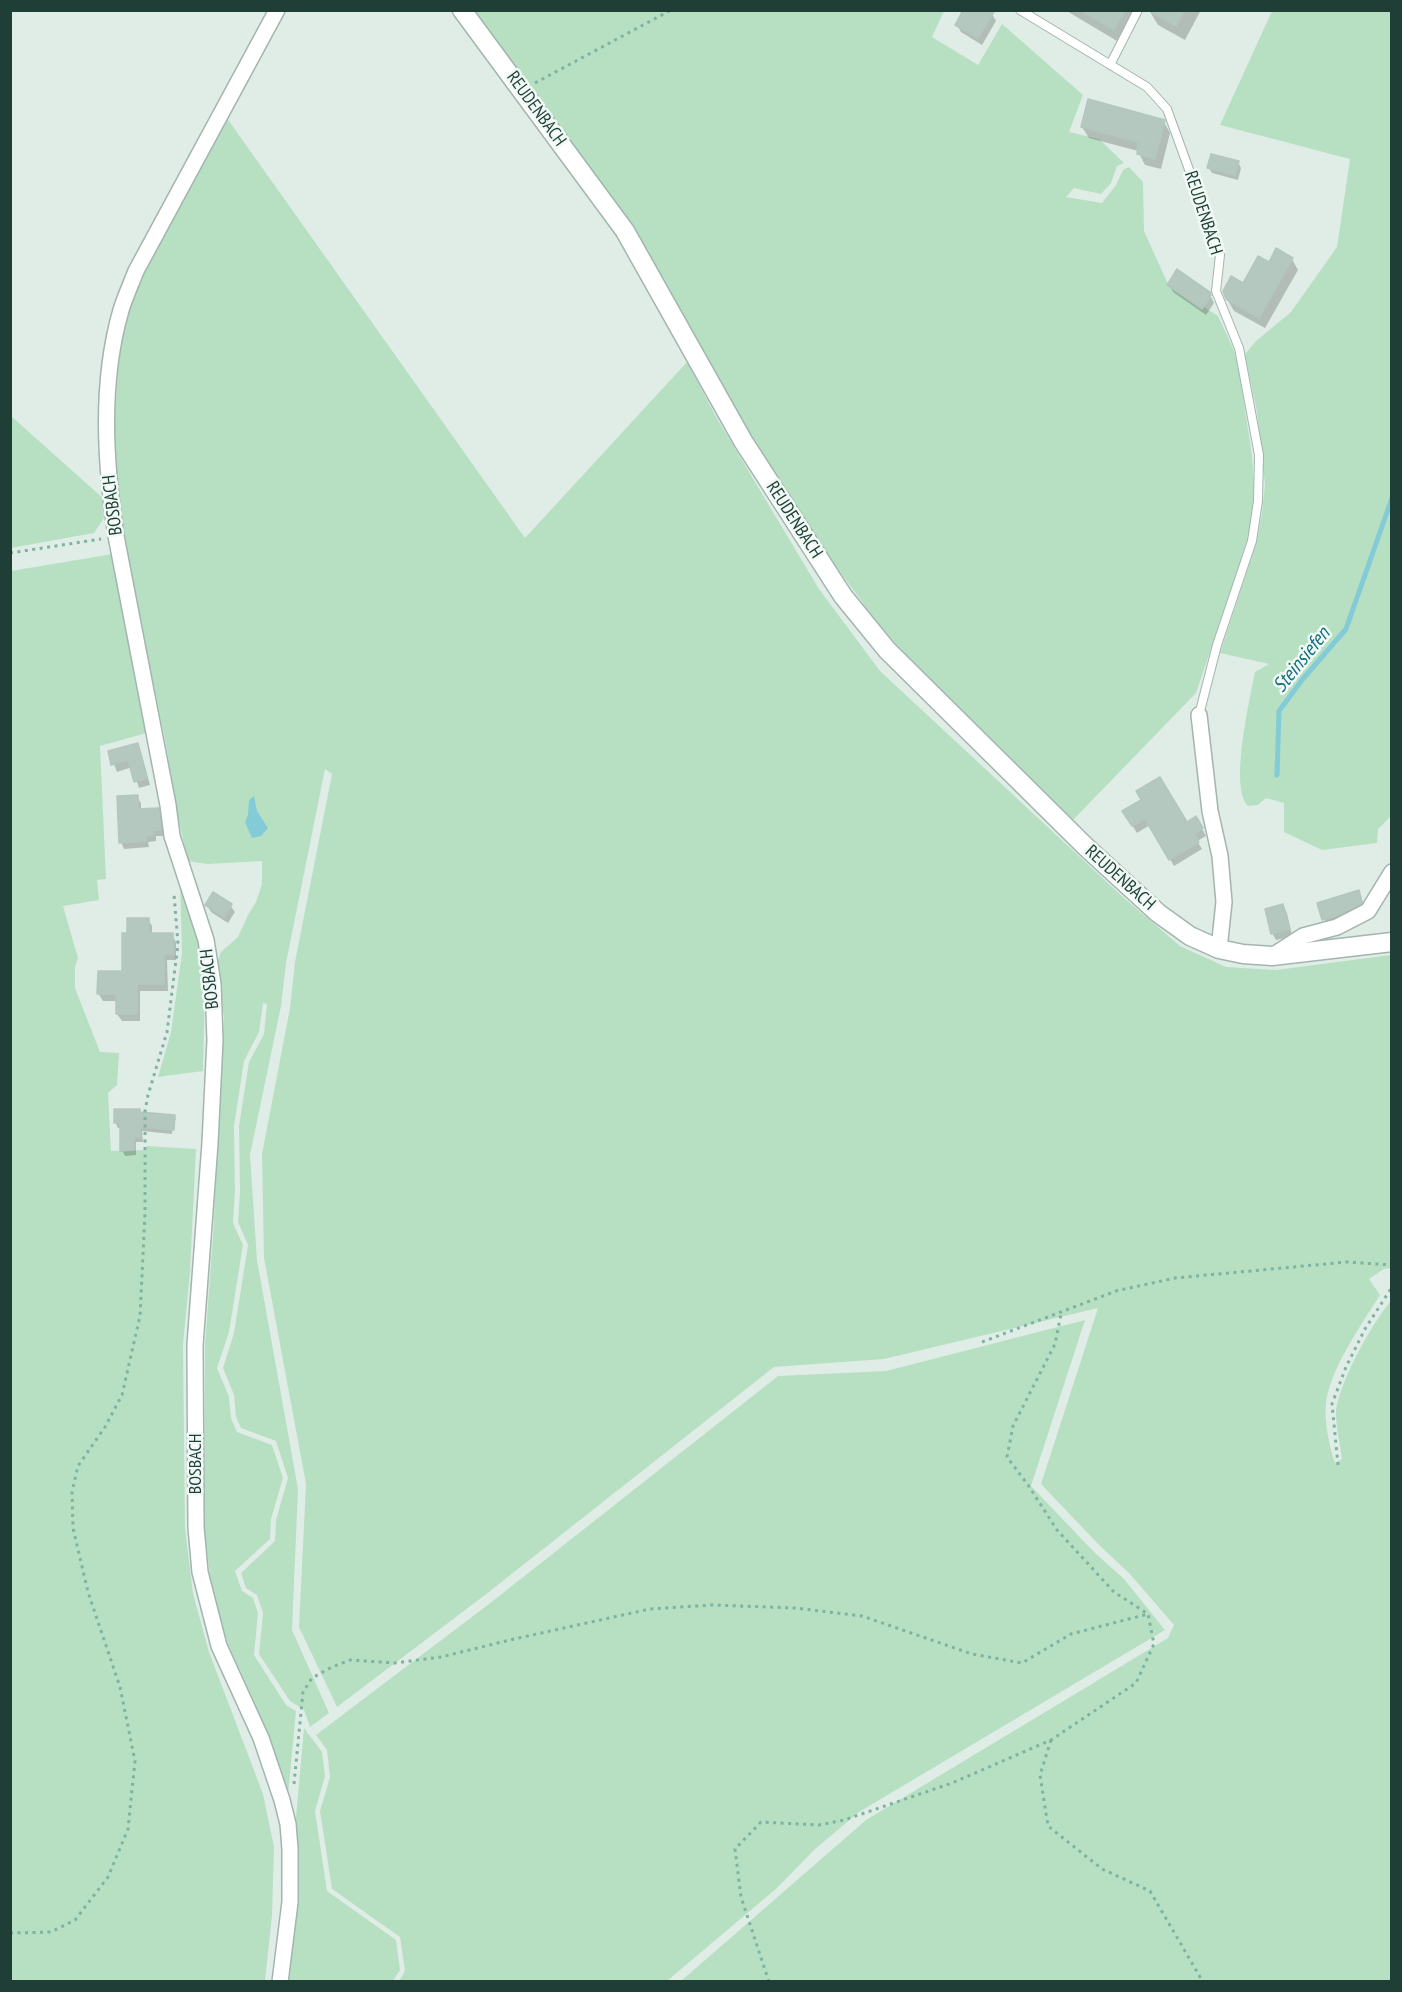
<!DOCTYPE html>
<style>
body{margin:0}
#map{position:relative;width:1402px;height:1992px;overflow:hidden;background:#e0ede7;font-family:"PT Sans Narrow",sans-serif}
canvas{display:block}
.frame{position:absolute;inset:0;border:12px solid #1f3f36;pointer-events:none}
</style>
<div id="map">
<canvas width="1402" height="1992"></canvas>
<div class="frame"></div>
</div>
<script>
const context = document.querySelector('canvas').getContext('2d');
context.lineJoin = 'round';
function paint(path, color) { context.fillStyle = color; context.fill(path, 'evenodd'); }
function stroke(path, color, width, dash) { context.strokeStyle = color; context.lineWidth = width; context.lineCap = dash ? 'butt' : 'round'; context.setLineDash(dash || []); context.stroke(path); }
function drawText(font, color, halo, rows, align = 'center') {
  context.font = font + ' "PT Sans Narrow",sans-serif'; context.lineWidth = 5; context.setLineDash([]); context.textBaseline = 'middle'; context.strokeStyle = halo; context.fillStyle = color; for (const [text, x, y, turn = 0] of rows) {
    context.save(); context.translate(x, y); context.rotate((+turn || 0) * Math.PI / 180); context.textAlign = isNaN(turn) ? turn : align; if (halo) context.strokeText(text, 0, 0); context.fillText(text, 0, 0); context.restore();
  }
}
const green = new Path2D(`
 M474,11H944L932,37L978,65L1002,24L1083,95L1069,132L1099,139L1124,163L1117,166L1111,183L1101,194L1074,188L1066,197L1102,203L1116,185L1123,170L1129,167L1143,182L1144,231L1168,284L1218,316L1233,348L1238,365L1252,455L1254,488L1253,508L1249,533L1240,563L1196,693L1072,821L942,698L874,618L810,531L738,423L604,187Z
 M1272,11H1391L1392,815L1378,829L1377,843L1322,850L1284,832V803L1266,798L1258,805L1248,806C1229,787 1250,698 1255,672L1269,664L1220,653L1257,541L1262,513L1265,485L1257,412L1245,354L1256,341L1291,312L1337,247L1350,159L1220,125Z
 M224,114L525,538L687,362L715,415L819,589L880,671L1124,898L1180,946L1226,967L1276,970L1391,955V1268L1384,1269L1369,1279L1380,1295C1362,1324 1330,1369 1326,1403C1324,1422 1329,1445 1335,1463L1342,1459C1340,1444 1336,1428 1336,1413C1337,1386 1373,1321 1391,1301V1981H681L866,1820L1168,1638L1174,1625L1129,1573L1099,1545L1041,1484L1098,1308L884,1359L774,1367L485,1595L337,1707L299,1627L306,1484L264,1258L262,1154L290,1008L295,962L332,774L325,769L286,963L281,1006L250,1155L257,1260L298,1489L292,1630L329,1713L310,1727L304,1710L290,1701L259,1654L263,1613L257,1595L246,1588L241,1573L275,1541L276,1520L288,1478L276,1441L241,1428L236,1417L234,1395L223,1368L234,1333L248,1245L238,1222L240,1191L239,1126L249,1062L264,1034L267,1004L263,1003L259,1032L244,1061L234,1126L235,1191L233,1223L243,1245L229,1332L217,1368L229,1397L231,1418L237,1432L272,1445L283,1478L271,1519L270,1539L235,1571L242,1591L253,1598L258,1613L254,1655L286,1705L296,1711L288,1795L255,1703L228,1644L212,1591L204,1529L205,1345L213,1236L224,1017L216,965L221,952L238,937L248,915L256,902L262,884V861L207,864L188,861L176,809L167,750L118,513L113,453L119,347L127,312L142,272Z
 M11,416L104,499L106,515L94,533L11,548Z
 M113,554L150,732L100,746L106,879L97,880L99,900L63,906L78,958L75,967V988L100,1052L119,1053L117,1085L108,1093L111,1151L146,1150L147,1146L196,1149L190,1272L183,1345L185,1528L193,1594L209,1652L263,1794L274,1847L272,1916L265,1981L11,1982V571Z
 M180,877L200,942L205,984L203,1071L158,1077L171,1032L182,953Z
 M1085,1320L1031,1486L1094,1552L1124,1579L1165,1630L859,1812L814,1850L777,1888L667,1981H399L405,1971L400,1937L332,1889L320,1811L330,1777L327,1750L316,1735L489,1604L778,1376L886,1371Z
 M304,1728L322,1752L325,1776L315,1811L327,1891L396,1940L400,1970L393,1981L288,1982L299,1884L296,1817Z`);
const water = new Path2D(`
 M254,796L257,811L268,828L261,836L252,838L245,822L248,815L249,800Z`);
const shadow = new Path2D(`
 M1065,10H1134L1122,44Z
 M1149,10H1201L1185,40L1158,25Z
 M992,14L996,21L982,45L961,32L957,25Z
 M1164,122L1170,133L1161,169L1145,165L1138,151L1089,138L1082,127Z
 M1238,162L1241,168L1238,180L1212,173L1209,168Z
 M1292,259L1298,270L1265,328L1234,311L1227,299L1269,264Z
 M1169,285L1209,293L1214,303L1206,315L1173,292Z
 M137,745L141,752L150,785L139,788L132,767L117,772L109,752Z
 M137,797L141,803V810L158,809L161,816L164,836H156V841L148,842L149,847L124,849L121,842Z
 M1124,812L1187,824L1196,818L1206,836L1197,841L1202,849L1174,866L1150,825L1137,833Z
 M1358,891L1365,909L1328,926L1324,919Z
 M207,905H230L235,912L228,923L211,912Z
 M1283,906L1287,913L1292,936L1276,940L1272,933Z
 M148,919L152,926V935H172L176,942V960H167L168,991H140V1021H122L117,1014L118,1001H103L98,993L124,973L129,935Z
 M141,1113L174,1117L176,1120H173L172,1134L142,1131L143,1142H136V1155L125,1156L122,1150V1128H118L115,1122Z`);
const stream = new Path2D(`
 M1277,775L1279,711L1302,680L1346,629L1392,498`);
const building = new Path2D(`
 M963,10H995L978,38L955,25Z
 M1080,10H1125L1114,30Z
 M1148,10H1185L1176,26Z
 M1088,99L1165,120L1155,159L1137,154L1138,142L1081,127Z
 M1211,154L1239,161L1235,175L1207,168Z
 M1276,248L1293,258L1259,318L1226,299L1223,291L1231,276L1243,283L1258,256L1269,262Z
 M1177,269L1210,292L1211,295L1202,309L1167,285Z
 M138,743L147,778L134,782L128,760L111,765L108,751Z
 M1160,777L1187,822L1196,816L1203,828L1195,834L1199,842L1169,860L1145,819L1132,826L1122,811L1141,800L1136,791Z
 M138,795V809L159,808L161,830H153L154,835L146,836V841L119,843L117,796Z
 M1359,890L1362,902L1361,904L1342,914L1322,920L1317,903Z
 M213,892L232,904L224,917L205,905Z
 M1283,904L1290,929L1271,934L1265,909Z
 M127,918H149V933H173V954H164V984H137V1014H116V994H97L98,971H122V933H127Z
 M114,1109H140V1112L175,1115L174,1130L140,1127L141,1137H134V1150L120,1151V1123H114Z`);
const path = new Path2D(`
 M535,83L671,10
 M10,553L101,539
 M982,1342L1116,1291L1175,1278L1347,1262L1392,1265
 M1338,1465L1332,1404L1346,1367L1365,1329L1392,1287
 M1051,1740L1040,1775L1048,1826L1102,1869L1150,1891L1203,1982
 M294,1784L303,1692L312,1678L332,1667L350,1660L395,1663L441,1657L514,1639L650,1609L712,1605L795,1608L862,1616L972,1654L1022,1663L1071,1634L1148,1614
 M10,1933L51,1932L75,1920L108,1877L128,1829L135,1761L120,1687L88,1592L73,1528L72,1492L78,1466L105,1427L122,1395L140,1316L145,1214V1111L148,1095L167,1032L178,944L174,894
 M769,1982L741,1897L735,1849L761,1822L819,1825L844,1820L952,1783L1051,1740L1136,1683L1154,1644L1148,1614L1114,1592L1057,1530L1028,1485L1007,1457L1013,1426L1055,1344L1061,1314`);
const service = new Path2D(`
 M1020,10L1147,87L1167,109L1220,255L1216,291L1239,348L1259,455L1258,501L1252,541L1217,645L1199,715
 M1110,65L1138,10`);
const minor = new Path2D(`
 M277,10L136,271C131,284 125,297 121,310C100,383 105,462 116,536L168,805L172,836L206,940L213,984L215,1040L210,1143L195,1345L196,1527L200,1572L219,1646L261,1738L282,1800L288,1824L290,1849V1902L280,1982
 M1199,715L1210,811L1220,856L1224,902L1219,949
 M1272,956L1303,936L1337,927L1368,911L1392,872`);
const tertiary = new Path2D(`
 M462,10L625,231L743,441L843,596L887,650L1086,847L1158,913L1190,936L1219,949L1243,954L1272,956L1392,942`);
const streetNames = [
 ["REUDENBACH",536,109,54],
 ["REUDENBACH",1203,213,72],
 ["BOSBACH",113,505,-97],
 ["REUDENBACH",794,520,57],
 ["REUDENBACH",1120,878,42],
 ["BOSBACH",210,979,-96],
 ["BOSBACH",196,1464,-90]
];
const waterNames = [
 ["Steinsiefen",1302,660,-51]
];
paint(green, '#b7e0c2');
paint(water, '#83cbd7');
paint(shadow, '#0003');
stroke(stream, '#83cbd7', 5);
paint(building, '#b5c8c0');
stroke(building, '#b2c7be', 1.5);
stroke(service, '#a2b5ae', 10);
stroke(minor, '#a2b5ae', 18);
stroke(tertiary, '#a2b5ae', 21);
stroke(path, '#7eb3a2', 3, [3, 4.5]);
stroke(service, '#fff', 8);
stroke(minor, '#fff', 15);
stroke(tertiary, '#fff', 18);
drawText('18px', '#1f3f36', '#f1f9f5', streetNames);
drawText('italic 20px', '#146f80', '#f1f9f5', waterNames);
</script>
